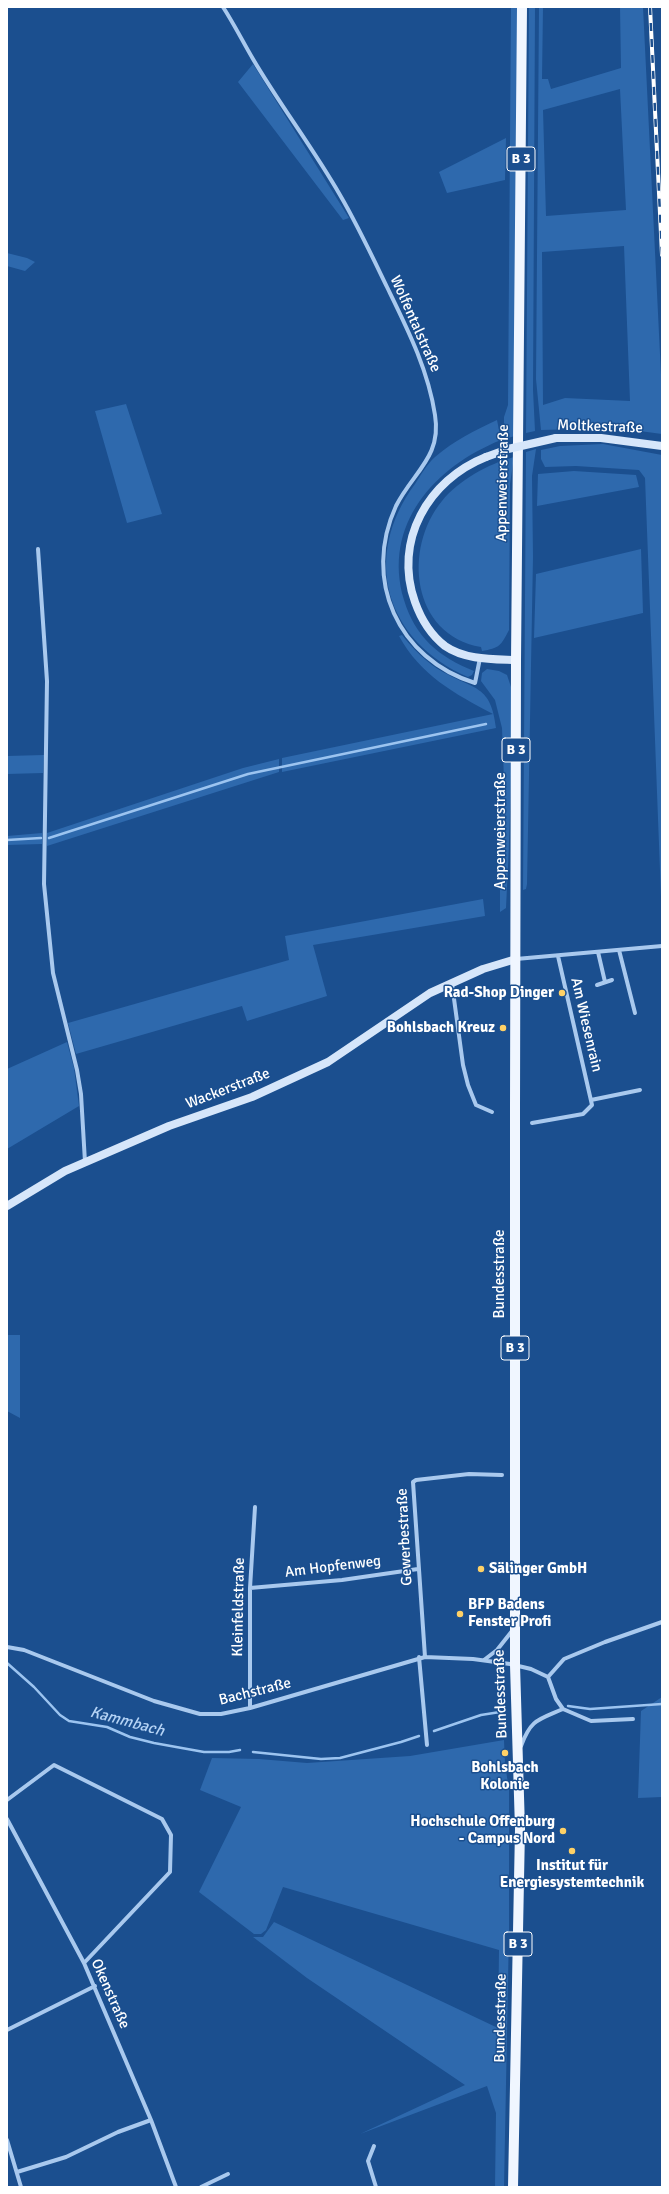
<!DOCTYPE html>
<meta charset="utf-8">
<style>
body{margin:0}
#map{position:relative;width:669px;height:2194px;overflow:hidden;background:#1b4f8f;font-family:Signika,sans-serif}
canvas{display:block}
.frame{position:absolute;inset:0;border:8px solid #fff;pointer-events:none}
</style>
<div id="map">
<canvas width="669" height="2194"></canvas>
<div class="frame"></div>
</div>
<script>
const context = document.querySelector('canvas').getContext('2d');
context.lineJoin = 'round';
function paint(path, color) { context.fillStyle = color; context.fill(path, 'evenodd'); }
function stroke(path, color, width, dash) { context.strokeStyle = color; context.lineWidth = width; context.lineCap = dash ? 'butt' : 'round'; context.setLineDash(dash || []); context.stroke(path); }
function drawText(font, color, halo, rows, align = 'center') {
  context.font = font + ' Signika,sans-serif'; context.lineWidth = 3; context.setLineDash([]); context.textBaseline = 'middle'; context.strokeStyle = halo; context.fillStyle = color; for (const [text, x, y, turn = 0] of rows) {
    context.save(); context.translate(x, y); context.rotate((+turn || 0) * Math.PI / 180); context.textAlign = isNaN(turn) ? turn : align; if (halo) context.strokeText(text, 0, 0); context.fillText(text, 0, 0); context.restore();
  }
}
const green = new Path2D(`
 M511,7H518L515,436L504,439V417L508,405Z
 M529,7H535L533,390L535,431L526,433Z
 M539,7H543L542,79H548L551,89L621,68L620,7H643L662,395V434L617,428L541,430L536,379ZM620,89L626,210L546,216L543,110ZM624,246L630,401L565,398L543,405L542,252Z
 M253,64L349,218L343,220L238,82Z
 M506,138L505,180L447,193L439,172Z
 M7,253L27,258L35,262L25,271L7,266Z
 M126,404L162,514L127,523L95,411Z
 M497,420L501,440C434,467 382,525 404,600C415,637 439,657 474,671L472,675L468,677C385,641 361,557 415,484C421,475 427,464 435,457C455,440 474,431 497,420Z
 M603,444L662,455V923L645,478L639,470L576,466L545,467L541,459V450L560,446Z
 M536,449L532,476L533,557L527,884L526,889L523,890L526,452Z
 M514,457L510,484L509,630C501,646 499,648 482,651L481,647C411,635 403,548 442,501C459,480 488,464 514,457Z
 M574,471L636,475L639,487L537,506L538,474Z
 M641,549L643,613L534,638L536,574Z
 M402,635C413,649 427,663 443,672C475,690 491,685 496,728L282,772V758L493,714C455,694 420,675 399,636Z
 M487,669L499,671L507,675L512,690C512,763 510,835 506,908L500,912V835L504,780L502,728L495,700L481,681L482,673Z
 M44,755L43,773L7,774V756Z
 M279,759V772L47,846V833L243,768Z
 M42,833V844L7,845V836Z
 M483,899L485,916L313,945L327,996L247,1021L242,1006L76,1054L68,1023L289,960L285,936Z
 M67,1042L74,1068L79,1106L7,1149V1069Z
 M7,1335H20V1418L7,1411Z
 M662,1697V1797L638,1798L641,1711Z
 M504,1740L505,1764L509,1790V1930L504,2187H495L496,2113L487,2086L360,2134L465,2085L307,1978L253,1937H263L274,1922L498,2028L499,1950L283,1887L266,1930L261,1934H254L199,1892L241,1807L200,1790L212,1758L259,1759L307,1763L410,1756Z`);
const stream = new Path2D(`
 M49,838L248,774L486,724
 M7,840L41,838
 M7,1663L34,1687L60,1715L69,1721L107,1727L130,1737L154,1743L204,1752H229L240,1750
 M568,1706L590,1709L662,1704
 M434,1731L481,1715L500,1712
 M253,1752L321,1759L340,1758L401,1742L419,1736`);
const street = new Path2D(`
 M223,7C234,24 243,42 253,59C280,105 313,148 340,195C357,224 372,256 387,287C407,328 428,369 435,415C442,457 413,472 396,506C362,580 398,659 475,683L480,658
 M38,549L47,681L44,884L53,973L77,1070L81,1094L85,1162
 M619,950L635,1013
 M598,952L605,982
 M516,959L662,946
 M452,984L463,1065L468,1085L476,1105L492,1112
 M597,985L612,980
 M591,1100L640,1090
 M532,1123L583,1114L592,1105L558,956
 M250,1588L342,1580L418,1569
 M7,1647L24,1650L154,1701L200,1714H221L250,1708L425,1657L473,1659L510,1664L531,1669L548,1677
 M419,1657L427,1745
 M425,1657L413,1482L416,1480L469,1474L502,1475
 M484,1660L497,1650L512,1631
 M548,1677L564,1659L605,1642L662,1622
 M548,1677L556,1699L563,1709L591,1721L633,1719
 M250,1708V1588L255,1507
 M521,1746C531,1719 538,1720 563,1709
 M7,1800L54,1765L162,1819L171,1835L170,1872L84,1963
 M7,1819L84,1963L151,2120L176,2187
 M7,2030L95,1986
 M7,2140L21,2187
 M374,2146L368,2161L376,2187
 M17,2172L66,2157L118,2132L151,2120
 M201,2187L228,2174`);
const secondary = new Path2D(`
 M556,438H601L662,446
 M486,457C428,480 393,541 415,602C421,619 431,635 445,646C465,660 493,659 516,660
 M7,1206L65,1171L169,1126L252,1097L328,1062L430,993L483,969L516,959`);
const primary = new Path2D(`
 M513,2187L520,1829L515,1665V1105L516,660L522,7`);
const rail = new Path2D(`
 M650,7L662,255`);
const secondaryBridge = new Path2D(`
 M486,457L508,449L556,438`);
const markers = [
 [562,993,4,"#ffd166"],
 [503,1028,4,"#ffd166"],
 [481,1569,4,"#ffd166"],
 [460,1614,4,"#ffd166"],
 [505,1753,4,"#ffd166"],
 [563,1831,4,"#ffd166"],
 [572,1851,4,"#ffd166"]
];
const shields = [
 [521,159,28],
 [516,750,28],
 [515,1348,28],
 [518,1944,28]
];
const shieldNames = [
 ["B 3",521,159],
 ["B 3",516,750],
 ["B 3",515,1348],
 ["B 3",518,1944]
];
const streetNames = [
 ["Wolfentalstraße",415,324,66],
 ["Moltkestraße",600,427,2],
 ["Appenweierstraße",503,483,-89],
 ["Appenweierstraße",501,831,-90],
 ["Am Wiesenrain",586,1025,77],
 ["Wackerstraße",228,1089,-21],
 ["Bundesstraße",500,1274,-90],
 ["Gewerbestraße",405,1537,-93],
 ["Am Hopfenweg",333,1567,-7],
 ["Kleinfeldstraße",239,1607,-89],
 ["Bachstraße",255,1692,-14],
 ["Bundesstraße",501,1694,-92],
 ["Okenstraße",110,1994,66],
 ["Bundesstraße",501,2018,-89]
];
const poiNames = [
 ["Rad-Shop Dinger",554,993],
 ["Bohlsbach Kreuz",495,1028],
 ["Sälinger GmbH",489,1569,"left"],
 ["BFP Badens",468,1605,"left"],
 ["Fenster Profi",468,1622,"left"],
 ["Bohlsbach",505,1768,"center"],
 ["Kolonie",505,1785,"center"],
 ["Hochschule Offenburg",555,1822],
 ["- Campus Nord",555,1839],
 ["Institut für",572,1866,"center"],
 ["Energiesystemtechnik",572,1883,"center"]
];
const waterNames = [
 ["Kammbach",127,1722,15]
];
paint(green, '#2e69ad');
stroke(stream, '#9cc4f0', 2.5);
stroke(street, '#a9c9ee', 4);
stroke(secondary, '#d6e6fa', 8);
stroke(primary, '#f0f6ff', 10);
stroke(rail, '#fff', 4);
stroke(rail, '#1b4f8f', 2.5, [8]);
stroke(secondaryBridge, '#d6e6fa', 8);
for (const [x, y, r, color] of markers) { const dot = new Path2D(); dot.arc(x, y, r, 0, 2 * Math.PI); context.fillStyle = color; context.fill(dot); stroke(dot, '#1b4f8f', 1.5); }
for (const [x, y, w] of shields) { const box = new Path2D(); box.roundRect(x - w / 2, y - 12, w, 24, 3); context.fillStyle = '#1b4f8f'; context.fill(box); stroke(box, '#fff', 1); }
drawText('bold 14px', '#fff', null, shieldNames);
drawText('15px', '#fff', '#1b4f8f', streetNames);
drawText('bold 15px', '#fff', '#1b4f8f', poiNames, 'right');
drawText('italic 16px', '#b5d3f5', '#1b4f8f', waterNames);
</script>
